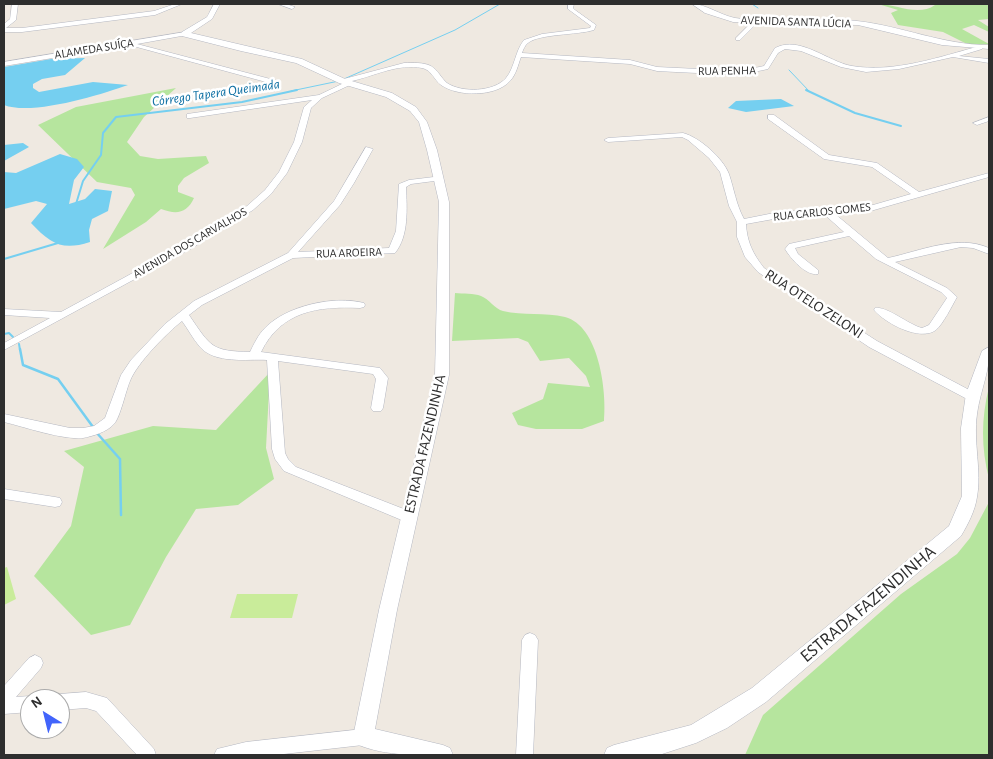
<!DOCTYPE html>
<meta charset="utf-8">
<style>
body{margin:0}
#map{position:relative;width:993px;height:759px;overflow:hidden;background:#efe9e1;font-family:"Alegreya Sans",sans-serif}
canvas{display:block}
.frame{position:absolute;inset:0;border:5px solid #2e2e2e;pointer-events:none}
.north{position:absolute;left:20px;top:689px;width:50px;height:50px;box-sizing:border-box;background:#fff;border:1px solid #ababab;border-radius:50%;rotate:324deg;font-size:14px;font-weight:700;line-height:20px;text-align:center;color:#2e2e2e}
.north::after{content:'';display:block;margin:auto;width:18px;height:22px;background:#4264fb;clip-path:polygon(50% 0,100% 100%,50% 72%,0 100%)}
</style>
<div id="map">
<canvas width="993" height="759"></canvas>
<div class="frame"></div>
<div class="north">N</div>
</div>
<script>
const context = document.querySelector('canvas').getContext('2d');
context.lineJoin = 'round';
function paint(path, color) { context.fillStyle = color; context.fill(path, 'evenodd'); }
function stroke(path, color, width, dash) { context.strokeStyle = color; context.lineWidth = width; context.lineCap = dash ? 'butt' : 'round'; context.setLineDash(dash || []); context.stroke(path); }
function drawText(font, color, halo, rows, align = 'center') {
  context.font = font + ' "Alegreya Sans",sans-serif'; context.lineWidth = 5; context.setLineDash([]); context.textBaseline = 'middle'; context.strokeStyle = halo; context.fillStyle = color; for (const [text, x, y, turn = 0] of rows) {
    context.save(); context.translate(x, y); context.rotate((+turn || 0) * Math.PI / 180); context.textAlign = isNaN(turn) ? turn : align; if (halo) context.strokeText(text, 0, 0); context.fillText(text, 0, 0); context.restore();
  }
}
const green = new Path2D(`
 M878,4C897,4 918,17 935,5L929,4H989V19L978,20L989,27V32L974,25L962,29L989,44L971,46L943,32L898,25L891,13L898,10Z
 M176,88L144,117L127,142L140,156L158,159L206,156L209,163L184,178L178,186V192L194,198C187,213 177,215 161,209L146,222L103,249L135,195L131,188L97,182L38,125L76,107Z
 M455,293C463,294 474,293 481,296C489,299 495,309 503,311C523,316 545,312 565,317C599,326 607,391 604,421L582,429H536L518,425L512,413L543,399L548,383L590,387L586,376L569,358L540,361L528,342L518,338L452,341Z
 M270,372L266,448L274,479L238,505L196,509L166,557L130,625L91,635L34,576L71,526L84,467L64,451L153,426L216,430Z
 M989,387V479C981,447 981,419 989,387Z
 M989,502V755H745L763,715L901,594L957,554L970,538Z`);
const pitch = new Path2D(`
 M7,567L16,599L4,605V568Z
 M237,594H298L292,618H230Z`);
const water = new Path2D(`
 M85,58L65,75L42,79L33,84V88L39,92L93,82L128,85C100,95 32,116 4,105V67L51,59Z
 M781,99L794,106L746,112L728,108L736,101Z
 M23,143L29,147L4,161V145Z
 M60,154L77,159L84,167L74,180L69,204L85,199L95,189L112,191L108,211L92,219L89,230L90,242C62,251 51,244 31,223L47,204L36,201L4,209V172L16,173Z`);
const streamFar2 = new Path2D(`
 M752,4L758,8
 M789,70L809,91
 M344,79L455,30L500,4
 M291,91L339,81`);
const streamFar1 = new Path2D(`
 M806,90L855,113L901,126
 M76,204L83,181L101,155L103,133L116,117L242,102L297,90
 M4,259L58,243
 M4,334L9,333L13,337
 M19,344L20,350`);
const stream = new Path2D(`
 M20,349L23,365L58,379L93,427
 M96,432L120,459L121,515`);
const minor = new Path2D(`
 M12,4H18L16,20L6,28H22L154,11L175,4H182L155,15L22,32H4V24L10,19Z
 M278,4H286L295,7L292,9Z
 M568,4H574L573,8L575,10L596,25L594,30C578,35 538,34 528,43C525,45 523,50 522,53L630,60L657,67L740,71L764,66L775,48C800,35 828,62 852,66C894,73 939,57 980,46L982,47V49L959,56L989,59V63L953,57L899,69L866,72L841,67L801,51L785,49L778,53L768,69L740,75L676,72L657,71L630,64L521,57C518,65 516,75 510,81C496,97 458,97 441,85C434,80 432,70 422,68C399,63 374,76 352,81V84L322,98L311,108L302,142L287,173L271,194L253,210L192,248L4,350V343L50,318L4,315V309L61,312L186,244L247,206L265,190L279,172L294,142L304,107L312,100L190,118H187V114L319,95L346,82H340V80L404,63C413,63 423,62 431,66C438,70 441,78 447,83C462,93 494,92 506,78C515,67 515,51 524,40L542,34L590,28L591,26L568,9Z
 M752,22L757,23L740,40H736V38Z
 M185,32L188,34L187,35L137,44L278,81L275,83L266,82L133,46L132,45L4,66V62Z
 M768,115H774L829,155L877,163L919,192L989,173V177L874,210L835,214L888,258C920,251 958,234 989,248V254L973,248L961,247L895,262L947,288L957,297C952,306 943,324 936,330C920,342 885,323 874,310L875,308C887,306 909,325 922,328L929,325L947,298L941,292L876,259L849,236L795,248L798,254L818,270V274C806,276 791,259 785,249L789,244L844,232L825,215L779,218L746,224C747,242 753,254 764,268L877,341L975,393L977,396L975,399H967L869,347L758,272L745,257L737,237V222L729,206L720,172L709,158L688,140L682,137L608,142L604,140L608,138L683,133C699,137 723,158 729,174C734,189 736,204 744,219L779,212L849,208L873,205L911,194L872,167L824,159L768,119Z
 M989,117V121L977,125L973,123Z
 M366,147L373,149L354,183L340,205L298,252L389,248L396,231L399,184L409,180L442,176V180L411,184L406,187C407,208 409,236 395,253L293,258L202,305L189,315C211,347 211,351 250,352C254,344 258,335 265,328C286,306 334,295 364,303L365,305L364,307L360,308C318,306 281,311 261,352L380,368L388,378L383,408L381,411H373L371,408L376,379L373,374L278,361L285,453L288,459L296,467L414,513L416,517L414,521L409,523L404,521L284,471L275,459L272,449L267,360C247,359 215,364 200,347C193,339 188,329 182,321C167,333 137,363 130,381C126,390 120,418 114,424C107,432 93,436 83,438C62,440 25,427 4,422V414L70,428H83L94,426L105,418L121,375L131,360L165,324L194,301L288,253L334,201Z
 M4,489L55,497L60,498L62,502L60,506L55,507L4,499Z
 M530,633L535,635L538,640L533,755H516L522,640L525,635Z
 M35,655L41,658L43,663L41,668L16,697L30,696L36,698L30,699V712L4,714V686L29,658Z
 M86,692L107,698L154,749L156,755H137L96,711L86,708L60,710V699H53L54,696L60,694Z
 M363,729L369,731L371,737L369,743L363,745L275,755H214L217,749L246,742Z`);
const tertiary = new Path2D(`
 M214,4H220L212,19L191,33L302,59L345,79L392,93L416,107L427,122L437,150L449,202V375L397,610L375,729L443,745L450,748L453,755C420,755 387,757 356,744L353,737L379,610L435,375L439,202L427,150L419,122L410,111L386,97L339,83L296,63L241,51L182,36V32L207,17Z
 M692,4C706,4 720,15 735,18C775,24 817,16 857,21C902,26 943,45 989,45V49L942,45L858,25L733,22L705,13Z
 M989,347C991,369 980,391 977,414C973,441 982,473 977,497C975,511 968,524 961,536L766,702L727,728L696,743L659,755H604L607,748L614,745L691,725L752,688L949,526L962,496L961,428L966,394L982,351Z`);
const farStreetnames = [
 ["AVENIDA SANTA LÚCIA",796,22,2],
 ["ALAMEDA SUÍÇA",94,49,-9],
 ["RUA PENHA",727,71,-1],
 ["RUA CARLOS GOMES",822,212,-6],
 ["AVENIDA DOS CARVALHOS",190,243,-30],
 ["RUA AROEIRA",349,253,-2]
];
const farWaternames = [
 ["Córrego Tapera Queimada",216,93,-8]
];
const streetNames = [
 ["RUA OTELO ZELONI",814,304,33],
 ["ESTRADA FAZENDINHA",425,444,-77]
];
const nearStreetnames = [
 ["ESTRADA FAZENDINHA",868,604,-40]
];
paint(green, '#b6e59e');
paint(pitch, '#c9ec9a');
paint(water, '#75cff0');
stroke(streamFar2, '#75cff0', 1);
stroke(streamFar1, '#75cff0', 2);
stroke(stream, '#75cff0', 2.5);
stroke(minor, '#b4b7c1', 1);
stroke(tertiary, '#b4b7c1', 1);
paint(minor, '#fff');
paint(tertiary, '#fff');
drawText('12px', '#2e2e2e', '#fff', farStreetnames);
drawText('italic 14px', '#0d6fa3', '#fff', farWaternames);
drawText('15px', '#2e2e2e', '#fff', streetNames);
drawText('18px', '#2e2e2e', '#fff', nearStreetnames);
</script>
